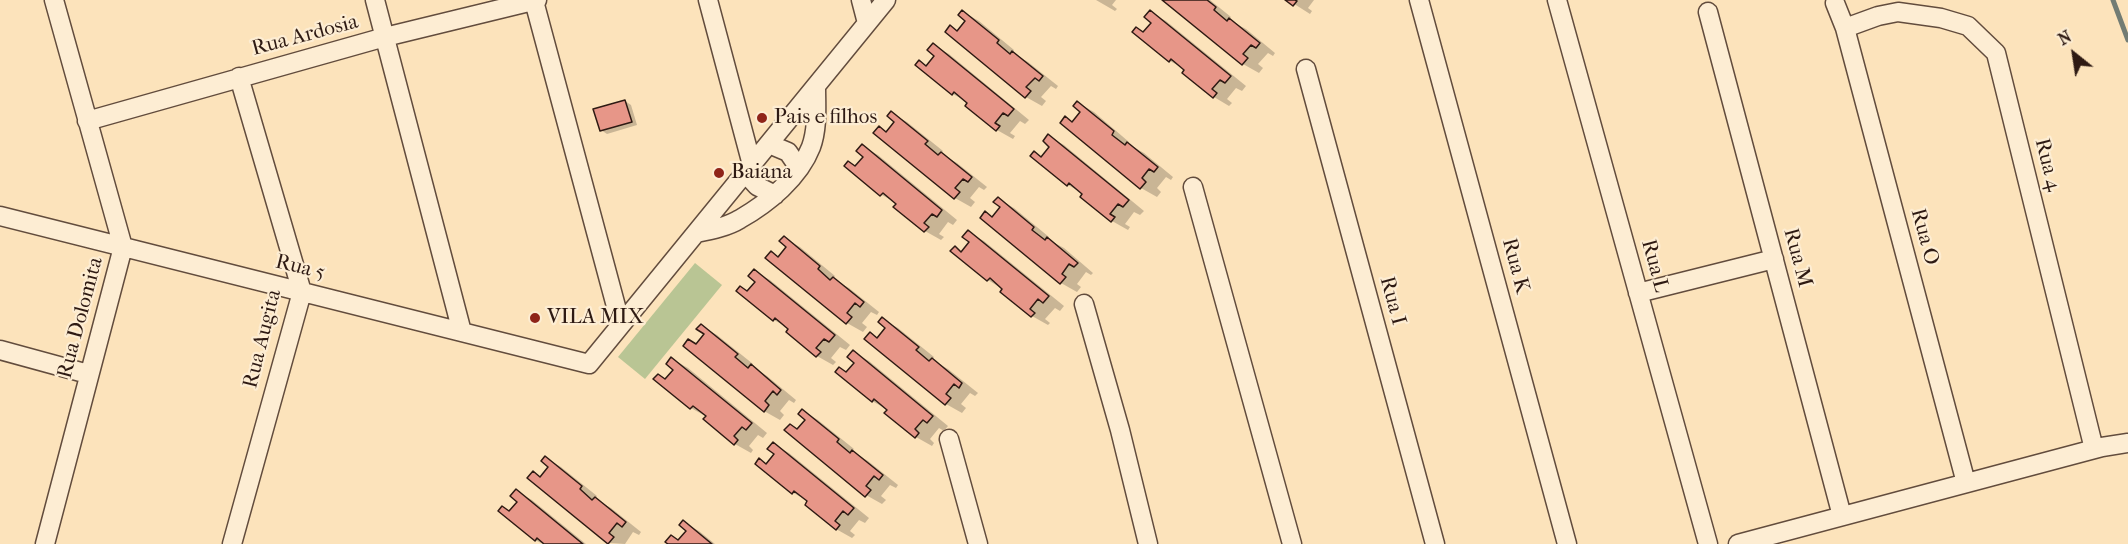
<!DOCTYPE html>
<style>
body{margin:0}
#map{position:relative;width:2128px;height:544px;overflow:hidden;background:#fce3bb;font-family:"IM FELL French Canon",serif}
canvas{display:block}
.north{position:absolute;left:2044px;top:24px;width:60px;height:60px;-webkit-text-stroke:4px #fdedd3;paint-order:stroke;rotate:330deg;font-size:16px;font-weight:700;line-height:24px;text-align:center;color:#2e1a13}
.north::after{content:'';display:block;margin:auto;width:21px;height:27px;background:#2e1a13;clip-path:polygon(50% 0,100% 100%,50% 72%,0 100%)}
</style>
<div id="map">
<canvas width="2128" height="544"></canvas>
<div class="north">N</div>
</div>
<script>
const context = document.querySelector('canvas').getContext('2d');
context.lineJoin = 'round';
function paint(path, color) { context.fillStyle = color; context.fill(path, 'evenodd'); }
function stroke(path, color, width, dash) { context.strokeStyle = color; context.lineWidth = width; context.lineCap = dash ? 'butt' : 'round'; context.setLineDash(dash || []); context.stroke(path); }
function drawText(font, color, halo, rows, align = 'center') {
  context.font = font + ' "IM FELL French Canon",serif'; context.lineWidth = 4.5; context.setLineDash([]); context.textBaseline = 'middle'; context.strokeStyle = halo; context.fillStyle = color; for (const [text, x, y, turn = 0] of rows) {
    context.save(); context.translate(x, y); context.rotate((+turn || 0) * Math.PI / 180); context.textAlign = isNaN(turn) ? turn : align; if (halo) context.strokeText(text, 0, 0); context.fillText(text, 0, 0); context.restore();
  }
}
const green = new Path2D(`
 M695,263L722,285L645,379L618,357Z`);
const shadow = new Path2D(`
 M1096,0H1116L1112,5L1117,9L1115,11Z
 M1165,0H1210L1231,17L1229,20L1246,29L1275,53L1273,56L1268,53L1258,64L1263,68L1259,73L1243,64Z
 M1288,0H1314L1308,8L1312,11L1310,14Z
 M963,12L979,21L1014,50L1013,53L1028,62L1058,86L1056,89L1051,86L1041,97L1046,101L1042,106L1026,97L951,27L958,31L967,21Z
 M1150,12L1166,21L1246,86L1242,91L1236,88L1227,99L1232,103L1229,106L1214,97L1186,70L1170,61L1144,33L1153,23Z
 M933,45L949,54L1029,120L1025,124L1020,121L1010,133L1015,136L1013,139L997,130L969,103L953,94L917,65L920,62L928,66L936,55Z
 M625,101L631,105L637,125L607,134L601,130Z
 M1078,103L1094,112L1129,142L1128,144L1144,153L1173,177L1171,180L1166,177L1157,188L1161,192L1157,197L1141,188L1062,123L1065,118L1073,123L1082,112Z
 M891,113L907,122L943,151L941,154L957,163L987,187L984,190L979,187L970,198L975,202L971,207L955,198L879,128L887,132L896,122Z
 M1048,136L1064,145L1144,211L1140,215L1134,212L1125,224L1130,227L1128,230L1112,221L1084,194L1068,185L1032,156L1035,153L1043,157L1051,147Z
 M862,146L878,155L957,220L953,225L948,222L939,234L944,237L941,240L925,231L896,207L898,204L882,195L889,189L856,167L865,157Z
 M998,199L1014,208L1049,237L1047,239L1064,248L1093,273L1091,275L1086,272L1077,284L1081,287L1077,292L1061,283L982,218H993L1002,207Z
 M968,232L984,241L1064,306L1060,311L1055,308L1045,319L1050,323L1048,325L1032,316L1004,290L988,280L952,251L955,248L963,253L972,242Z
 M784,238L800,247L835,276L833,279L849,288L879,312L877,315L871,312L862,323L867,327L863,332L847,323L771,253L779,257L788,247Z
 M754,271L770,280L850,345L846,350L840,347L831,358L836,362L833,365L817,356L788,331L790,329L774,320L748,292L757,282Z
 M882,319L898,328L934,357L932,360L948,369L978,393L975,396L970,393L961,404L966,408L962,413L946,404L878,338L887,327Z
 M701,326L717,335L753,364L751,366L767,376L796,400L794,403L789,400L780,411L784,415L780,420L764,411L697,345L706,334Z
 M853,352L869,361L948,426L944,431L939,428L930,439L934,443L932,446L916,437L886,412L888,410L872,401L847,373L856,362Z
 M672,359L688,368L767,433L763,438L758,435L749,446L753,450L751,453L735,444L707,417L691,408L666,380L675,369Z
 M803,411L818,420L854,449L852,451L868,461L898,485L896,488L890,485L881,496L886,500L882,504L866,495L798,430L807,419Z
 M773,444L789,453L869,518L865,523L859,520L850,531L855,535L852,538L836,529L809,502L792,492L767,465L776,454Z
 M546,458L561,467L597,496L595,499L611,508L641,532L639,535L633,532L625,544L609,543L533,473L541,477L550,467Z
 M516,491L532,500L586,544H543L535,540L510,512L519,501Z
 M683,522L699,531L715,544H670L679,541L688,530Z`);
const stream = new Path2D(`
 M2113,0L2128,40`);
const building = new Path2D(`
 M1162,0H1207L1216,7L1214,10L1227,21L1229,18L1260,43L1256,48L1251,45L1243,54L1248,58L1242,65Z
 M1285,0H1295L1297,1L1293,6Z
 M962,10L999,40L997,43L1010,54L1012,51L1043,76L1039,81L1035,78L1026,87L1031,91L1025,98L945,32L950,25L957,31L965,21L958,15Z
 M1150,10L1231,76L1225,83L1220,80L1212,89L1217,93L1213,98L1182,73L1184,70L1171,59L1169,62L1132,32L1136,27L1143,32L1151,23L1144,17Z
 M933,43L1014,109L1008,116L1003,113L995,123L1000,126L996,131L965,106L967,103L954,92L952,95L915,65L919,60L926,66L934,56L927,50Z
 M625,100L632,122L600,131L593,109Z
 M1077,101L1114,131L1112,135L1125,145L1127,142L1158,167L1154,172L1149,169L1142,178L1146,182L1140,189L1060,123L1065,116L1072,122L1080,112L1073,106Z
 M891,111L928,141L925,144L938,155L941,152L972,177L968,182L963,179L955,188L960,192L954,199L873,133L879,126L886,132L894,122L887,116Z
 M1048,134L1129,200L1123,207L1118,204L1110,214L1115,217L1111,222L1080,197L1082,194L1069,183L1067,186L1030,156L1034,151L1041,157L1049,147L1043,141Z
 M862,144L942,210L937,217L932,214L924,223L929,227L924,232L893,207L896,204L883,193L880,196L844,166L848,161L855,166L863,157L856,151Z
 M998,197L1034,227L1032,230L1045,240L1047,237L1078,263L1074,267L1069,264L1062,274L1066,277L1060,284L980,218L985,211L992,217L1000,207L993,202Z
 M968,230L1049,296L1043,303L1038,299L1030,309L1035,313L1031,317L1000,292L1002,289L990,278L987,281L950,251L955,246L961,252L969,242L962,237Z
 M784,236L820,266L818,269L830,280L833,277L864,302L860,307L855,303L847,313L852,317L846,324L765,258L771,251L778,257L786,247L779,241Z
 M754,269L835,335L829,342L824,339L816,348L821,352L816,357L786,332L788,329L775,318L773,321L736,291L740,286L747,291L755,282L748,276Z
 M882,317L919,347L916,350L929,361L932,358L962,383L959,388L954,384L946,394L951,398L945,405L864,339L870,332L877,338L885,328L878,322Z
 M701,324L738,354L735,357L748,368L751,364L781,390L777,395L773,391L765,401L769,405L764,412L683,346L688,339L696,344L704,334L696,329Z
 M853,350L933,416L927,423L923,420L915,429L919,433L915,438L884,413L887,410L874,399L872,402L835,372L839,367L846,372L854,363L847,357Z
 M671,357L752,423L746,430L742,427L734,436L738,440L734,445L703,419L706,416L693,406L690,409L653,379L658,374L665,379L673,370L666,364Z
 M802,409L839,439L837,442L850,453L852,450L883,475L879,480L874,476L866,486L871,490L865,497L784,430L790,424L797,429L805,420L798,414Z
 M773,442L854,508L848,515L843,511L835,521L840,525L836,530L805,505L807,501L794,491L792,494L755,464L759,458L766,464L774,454L767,449Z
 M545,456L582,486L580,489L592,500L595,497L626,522L622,527L617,523L609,533L614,537L608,544L527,478L533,471L540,477L548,467L541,461Z
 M516,489L583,544H544L537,538L535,541L498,511L502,506L509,511L517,502L510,496Z
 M683,520L712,544H668L665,542L671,535L678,540L686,531L679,525Z`);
const minor = new Path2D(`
 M375,0L462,332
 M708,0L752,165
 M861,0L867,23
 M1419,0L1567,544
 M1557,0L1708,544
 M534,1L621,325
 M1835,3L1845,28L1966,483
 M1708,12L1842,516
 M1845,28L1878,16L1898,12L1941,18L1968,26L1996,53L2094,449
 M1306,69L1435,544
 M87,121L385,37L537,0
 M769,144L788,152L799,168
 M745,173L757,186L775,195
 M1193,187L1292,544
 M0,216L589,364L886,0
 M696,233C711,230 727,227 740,219C768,203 799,178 811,147C818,128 816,106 816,86
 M1638,293L1774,259
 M1084,304L1120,430L1148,544
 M0,350L88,374
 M949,439L978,544
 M45,544L123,247L54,0
 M232,544L302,292L239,77
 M1738,544L2102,447L2128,443`);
const markers = [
 [762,118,6,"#8f2418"],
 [719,173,6,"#8f2418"],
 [535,318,6,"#8f2418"]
];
const streetNames = [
 ["Rua Ardosia",305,36,-15],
 ["Rua 4",2047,165,76],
 ["Rua O",1924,237,75],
 ["Rua M",1797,258,75],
 ["Rua K",1515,266,75],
 ["Rua L",1654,266,75],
 ["Rua 5",300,268,14],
 ["Rua I",1392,301,75],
 ["Rua Dolomita",81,318,-75],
 ["Rua Augita",263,339,-76]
];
const poiNames = [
 ["Pais e filhos",774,118],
 ["Baiana",731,173],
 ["VILA MIX",547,318]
];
paint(green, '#b9c594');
paint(shadow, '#0003');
stroke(stream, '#727c74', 5);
paint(building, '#e79688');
stroke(building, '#2e1a13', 1.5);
stroke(minor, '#624c3d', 21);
stroke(minor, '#fdedd3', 18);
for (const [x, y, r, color] of markers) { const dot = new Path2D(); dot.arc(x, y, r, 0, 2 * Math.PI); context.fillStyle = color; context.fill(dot); stroke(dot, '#fdedd3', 2); }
drawText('21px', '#2e1a13', '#fdedd3', streetNames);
drawText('21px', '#2e1a13', '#fdedd3', poiNames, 'left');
</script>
